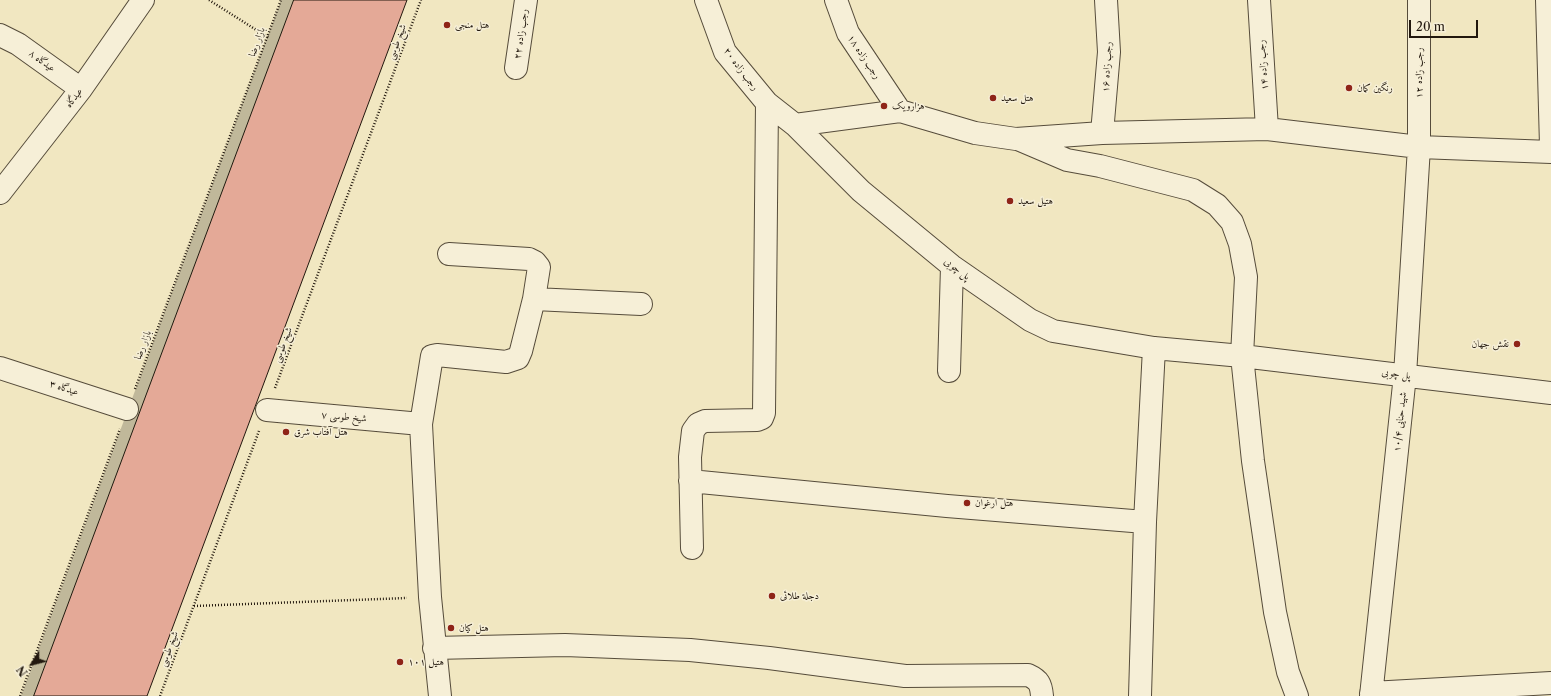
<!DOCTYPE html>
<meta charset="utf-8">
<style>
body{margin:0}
#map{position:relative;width:1551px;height:696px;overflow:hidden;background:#f1e7c1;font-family:"Libre Caslon Text",serif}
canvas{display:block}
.north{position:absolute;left:12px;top:644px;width:40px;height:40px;-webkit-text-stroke:3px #f6efd7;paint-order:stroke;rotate:234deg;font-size:11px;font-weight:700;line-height:16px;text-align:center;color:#22180e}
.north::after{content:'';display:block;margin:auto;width:14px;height:18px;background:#22180e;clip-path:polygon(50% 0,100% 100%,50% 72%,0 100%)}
.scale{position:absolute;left:1409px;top:20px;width:69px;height:18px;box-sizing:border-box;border:2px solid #22180e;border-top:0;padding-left:5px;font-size:12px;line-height:14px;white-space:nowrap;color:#22180e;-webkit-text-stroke:3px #f6efd7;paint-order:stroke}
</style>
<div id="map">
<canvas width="1551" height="696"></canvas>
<div class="north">N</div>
<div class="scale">20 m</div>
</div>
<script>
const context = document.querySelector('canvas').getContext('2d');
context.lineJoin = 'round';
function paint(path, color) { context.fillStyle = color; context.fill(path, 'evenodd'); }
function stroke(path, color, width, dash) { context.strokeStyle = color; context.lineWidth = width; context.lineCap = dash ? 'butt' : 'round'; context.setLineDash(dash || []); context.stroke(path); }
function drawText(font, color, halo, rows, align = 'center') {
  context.font = font + ' "Libre Caslon Text",Amiri,serif'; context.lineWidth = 3; context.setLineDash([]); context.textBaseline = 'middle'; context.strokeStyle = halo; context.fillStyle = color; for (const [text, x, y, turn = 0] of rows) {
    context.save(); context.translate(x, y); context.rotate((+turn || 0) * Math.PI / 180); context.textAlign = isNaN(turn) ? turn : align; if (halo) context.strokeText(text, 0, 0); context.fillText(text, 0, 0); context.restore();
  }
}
const shadow = new Path2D(`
 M281,0H405L145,696H21Z`);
const building = new Path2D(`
 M294,0H407L147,696H34Z`);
const path = new Path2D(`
 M209,0L269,38
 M275,388L421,0
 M135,389L281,0
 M194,606L407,598
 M20,696L120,429
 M160,696L259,431`);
const street = new Path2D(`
 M706,0L725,52L767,103L795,125L861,191L952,266L1030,320L1053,331L1154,348L1242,356L1551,393
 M836,0L848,33L900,111
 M1259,0L1267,129
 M1547,0L1551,146
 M0,35L18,44L81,89
 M516,68L526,0
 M795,125L900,111L975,133L1016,139L1102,133L1267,129L1419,147L1551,152
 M1102,133L1109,52L1106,0
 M1020,140L1067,160L1100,166L1193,190L1217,205L1232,222L1240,244L1246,277L1242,356L1253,461L1275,612L1288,672L1297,696
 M0,193L81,89L143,0
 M449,254L529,259L535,262L539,267L534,299
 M0,368L127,409
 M949,371L952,266
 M267,410L421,424
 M690,481L947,506L1145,522
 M692,548L690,457L693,431L698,424L705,421L757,420L762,418L764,413L767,103
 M434,648L565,645L690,650L769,658L905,676L1028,675C1039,680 1041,684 1042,696
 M1371,693L1551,683
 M440,696L430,597L421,424L432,356L437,355L506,362L518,358L521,351L534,299L641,304
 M1140,696L1145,522L1154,348
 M1371,696L1405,375L1419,147V0`);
const markers = [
 [447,25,4,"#8f2418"],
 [1349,88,4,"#8f2418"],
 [993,98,4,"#8f2418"],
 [884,106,4,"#8f2418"],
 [1010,201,4,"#8f2418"],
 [1517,344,4,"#8f2418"],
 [286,432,4,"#8f2418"],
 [967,503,4,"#8f2418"],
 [772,596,4,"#8f2418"],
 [451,628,4,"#8f2418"],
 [400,662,4,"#8f2418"]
];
const poiNames = [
 ["هتل منجی",455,25],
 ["رنگین کمان",1357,88],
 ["هتل سعید",1001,98],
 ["هزارویک",892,106],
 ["هتیل سعید",1018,201],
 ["نقش جهان",1509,344,"right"],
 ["هتل آفتاب شرق",294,432],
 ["هتل ارغوان",975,503],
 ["دجلة طلائی",780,596],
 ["هتل کیان",459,628],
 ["هتیل ۱۰۱",408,662]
];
const streetNames = [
 ["رجب زاده ۲۲",521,34,-82],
 ["بازار رضا",257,42,-70],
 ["شیخ طوسی",397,42,-69],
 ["رجب زاده ۱۸",864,57,56],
 ["عیدگاه ۸",42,61,36],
 ["رجب زاده ۱۴",1263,65,-94],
 ["رجب زاده ۱۶",1107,67,-87],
 ["رجب زاده ۲۰",741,69,53],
 ["رجب زاده ۱۲",1419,73,-90],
 ["عیدگاه",74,98,-52],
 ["پل چوبی",957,269,37],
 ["بازار رضا",143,345,-69],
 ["شیخ طوسی",283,345,-69],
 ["پل چوبی",1396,374,7],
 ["عیدگاه ۳",64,388,18],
 ["شیخ طوسی ۷",344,417,5],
 ["شهید حنایی ۱۰/۴",1400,422,-84],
 ["شیخ طوسی",169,649,-69]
];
paint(shadow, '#0003');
paint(building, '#e4a997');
stroke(building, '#22180e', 1);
stroke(street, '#564c3b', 24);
stroke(path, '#22180e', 2.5, [1, 2]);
stroke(street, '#f6efd7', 22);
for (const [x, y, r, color] of markers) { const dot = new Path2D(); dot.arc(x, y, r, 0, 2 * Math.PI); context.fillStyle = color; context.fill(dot); stroke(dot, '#f6efd7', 1.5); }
drawText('10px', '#22180e', '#f6efd7', poiNames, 'left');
drawText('10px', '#22180e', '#f6efd7', streetNames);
</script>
